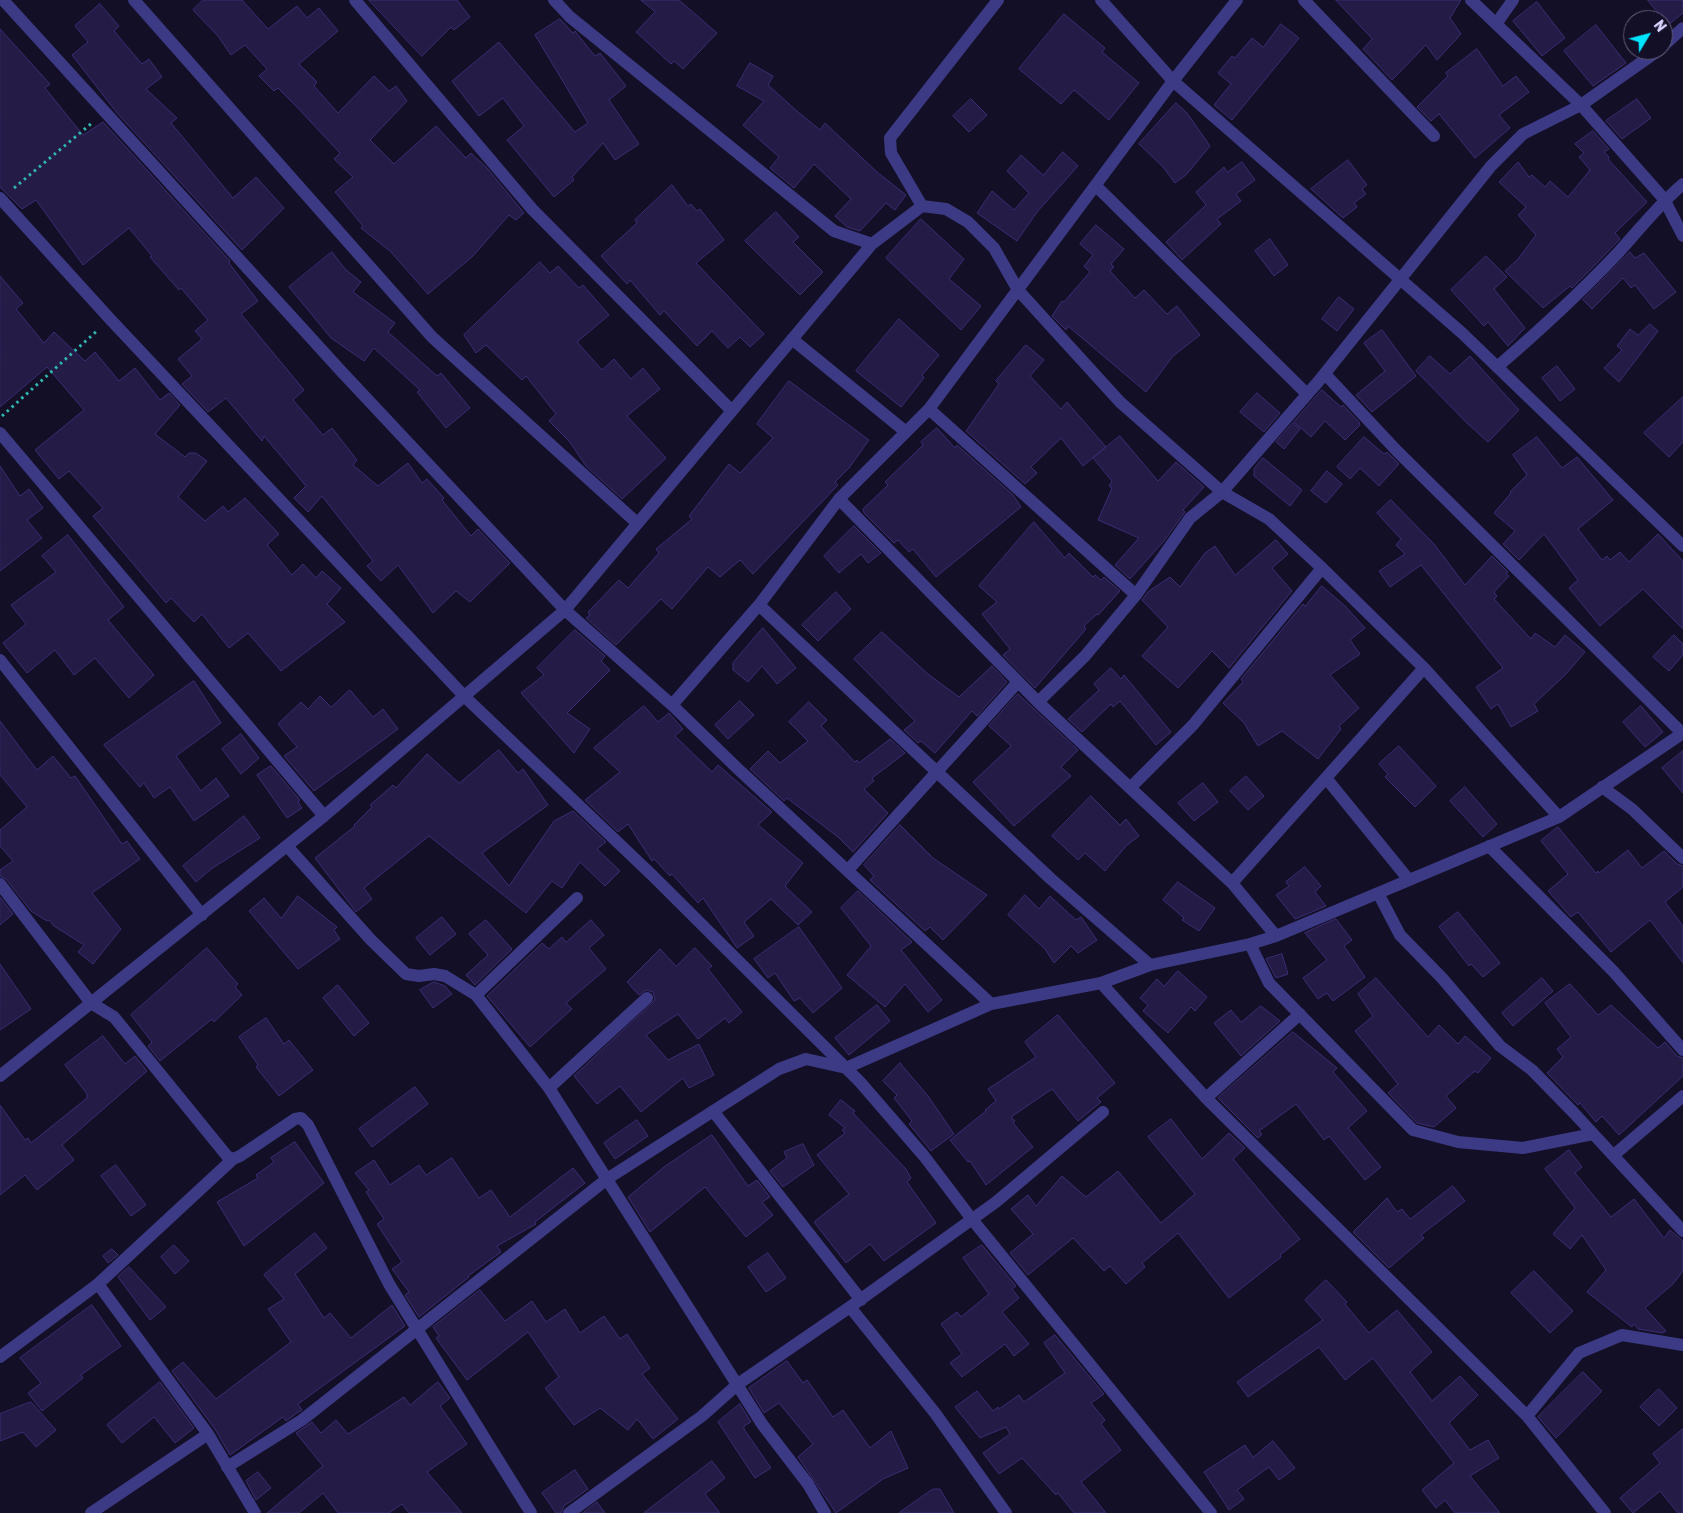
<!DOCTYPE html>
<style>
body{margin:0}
#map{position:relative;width:1683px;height:1513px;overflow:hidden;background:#130f26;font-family:Rubik,sans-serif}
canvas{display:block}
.north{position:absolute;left:1623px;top:10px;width:50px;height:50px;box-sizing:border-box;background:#130f26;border:1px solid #625e7d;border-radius:50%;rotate:53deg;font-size:14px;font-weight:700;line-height:20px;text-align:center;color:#d9d4ff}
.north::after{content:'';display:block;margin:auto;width:18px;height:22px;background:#00e5ff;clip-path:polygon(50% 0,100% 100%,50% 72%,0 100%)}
</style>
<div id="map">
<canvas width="1683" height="1513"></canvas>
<div class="north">N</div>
</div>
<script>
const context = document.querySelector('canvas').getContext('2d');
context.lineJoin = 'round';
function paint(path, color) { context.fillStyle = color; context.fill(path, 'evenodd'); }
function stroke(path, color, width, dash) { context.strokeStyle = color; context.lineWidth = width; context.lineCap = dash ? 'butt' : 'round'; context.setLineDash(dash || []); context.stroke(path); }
const building = new Path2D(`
 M203,0H242L268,29L297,6L307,18L319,8L338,31L299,64L317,82L314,86L338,113L374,76L389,91L396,86L407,101L370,140L394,164L436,126L466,158L471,153L487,168L524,213L516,220L509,215L473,256L428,294L390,251L361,228L363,226L335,192L353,177L334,159L340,153L295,105L278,88L274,91L259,76L267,69L245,45L231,55L218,36L193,10Z
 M369,0H457L470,17L454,30L451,27L422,56Z
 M641,0H679L717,33L683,69L674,61L671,64L636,32L655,12Z
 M1336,0H1461L1450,18L1461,34L1437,60L1426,45L1392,80L1363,49L1372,39Z
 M1648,0H1683V13L1668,25Z
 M1537,2L1565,38L1542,56L1513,21Z
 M100,4L119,26L114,31L142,64L149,59L162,77L146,89L177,118L171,123L233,198L256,177L284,208L242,250L117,113L72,55L88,42L75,26Z
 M1064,14L1105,48L1102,52L1139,83L1109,120L1074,90L1061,104L1019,69Z
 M560,19L573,33L575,31L577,34L595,56L600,53L626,86L609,100L639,144L615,160L603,143L572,177L574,180L554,197L507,140L524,126L503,98L479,116L452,81L499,42L575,132L588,123L535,35Z
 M1281,24L1299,38L1232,120L1214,105L1231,84L1218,73L1232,56L1235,58L1252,38L1263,47Z
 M1596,25L1626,63L1593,86L1564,51Z
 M0,29L50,84L45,88L83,135L103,122L230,261L229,263L258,301L241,314L304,390L293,400L323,435L332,428L357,460L353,465L378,486L408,463L422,483L427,479L444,498L442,500L471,536L478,529L510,563L470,602L456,591L433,613L398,565L381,581L367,566L373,561L322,496L308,512L294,498L306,486L264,436L262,441L226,398L208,412L182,384L192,376L178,359L202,339L195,331L208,320L181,288L179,290L150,257L152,256L129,228L83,265L36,200L22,209L0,187Z
 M1477,49L1503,86L1516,76L1529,92L1499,115L1510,128L1475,158L1439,114L1431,121L1417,107L1448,76L1446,73Z
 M750,63L773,76L768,85L798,112L820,130L825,123L877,172L906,195L895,210L886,203L860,231L847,227L835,216L851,199L814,164L794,188L770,168L779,157L743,125L764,101L737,86Z
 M971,99L987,115L969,132L953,116Z
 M1637,99L1651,118L1622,139L1606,121Z
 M1176,103L1187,113L1210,146L1186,175L1175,183L1163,167L1139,144Z
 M1593,131L1609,149L1604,152L1609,157L1608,159L1647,202L1615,233L1620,239L1597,263L1572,288L1570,286L1543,308L1505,271L1518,259L1536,235L1518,215L1526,207L1499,182L1518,162L1529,177L1532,175L1545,187L1550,181L1568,197L1590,170L1579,157L1584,153L1575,144Z
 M1063,152L1078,166L1037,212L1017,241L977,213L992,191L1014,210L1029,193L1007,171L1021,155L1043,175Z
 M1348,160L1367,185L1362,189L1366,194L1354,203L1357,207L1343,218L1311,189Z
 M1242,162L1255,180L1236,194L1241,201L1217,219L1221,224L1182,260L1166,242L1206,205L1196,192L1224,167L1227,172Z
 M672,185L688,206L691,204L697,211L700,209L724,240L696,263L764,334L750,347L740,337L728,348L712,331L697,346L664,311L660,315L630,280L627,284L601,256L637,223L635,220Z
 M776,212L799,237L793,242L823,272L800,295L745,241Z
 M921,219L964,259L949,279L981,306L961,330L886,258Z
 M1096,225L1124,249L1111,264L1114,267L1110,271L1135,298L1144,290L1167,314L1177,306L1200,335L1173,356L1146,392L1068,326L1066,330L1052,316L1062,301L1064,302L1090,272L1084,266L1093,255L1080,244Z
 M1270,239L1288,265L1274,276L1255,251Z
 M332,252L345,269L361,282L353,292L395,323L388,332L437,376L441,373L470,408L446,428L417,392L420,390L374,348L364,361L331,338L289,287Z
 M1630,252L1635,258L1644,253L1676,292L1654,309L1635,285L1631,288L1623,278L1592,309L1583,300Z
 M1486,256L1507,277L1494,289L1525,328L1508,346L1488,322L1484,326L1451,290Z
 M540,262L550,273L558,266L579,288L583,285L609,315L577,342L602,370L614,359L631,379L643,368L660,389L627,416L666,458L622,499L586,466L569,441L549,421L556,414L526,376L522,380L486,345L476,353L464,335Z
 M0,276L23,303L16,309L44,343L54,332L85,361L95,352L119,381L135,368L160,400L169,393L180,405L155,434L185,457L189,453H196L207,461L178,497L205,521L223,506L228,512L245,498L279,534L267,545L292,575L303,564L316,578L322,571L341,588L327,604L345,622L281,671L248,633L229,648L202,614L194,622L171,598L166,603L93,516L103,508L69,471L59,479L35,450L84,410L47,367L0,407Z
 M1339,297L1354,309L1337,331L1322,319Z
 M899,319L939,355L922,375L924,378L901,407L856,371Z
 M1650,324L1658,331L1619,382L1604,368L1622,350L1617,346L1630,329L1638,335Z
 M1382,330L1416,376L1372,412L1356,395L1385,371L1364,343Z
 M1026,345L1044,360L1030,376L1061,409L1067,402L1106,447L1083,466L1061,438L1031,467L1037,473L1025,484L966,431L999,384L996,381Z
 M1430,356L1450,374L1470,356L1519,410L1488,442L1468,424L1416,371Z
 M1557,366L1575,389L1560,401L1542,378Z
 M789,381L869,440L849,468L835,482L838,485L753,574L740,560L720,577L708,567L672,609L661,599L616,645L586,618L590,615L588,612L619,580L628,588L659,553L656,549L692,519L689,516L729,464L740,473L773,438L757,424Z
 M1322,390L1341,407L1343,405L1359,422L1360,425L1345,440L1325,421L1311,437L1294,422Z
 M1257,393L1280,413L1264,432L1240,412Z
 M1683,397V442L1669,457L1644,433Z
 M1293,423L1300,429L1284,449L1276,442Z
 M937,428L955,448L957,445L1013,495L1021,507L936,577L913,549L909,552L898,540L894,543L864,513L863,509L888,485L885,482L923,445L921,442Z
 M1120,436L1158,481L1176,462L1204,487L1183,510L1185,512L1164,541L1130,579L1115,565L1139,538L1098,520L1112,488L1109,486L1112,481L1093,458Z
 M1364,437L1384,454L1387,452L1399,464L1379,486L1360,468L1350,479L1337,467Z
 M1537,437L1562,468L1577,457L1613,500L1578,529L1602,560L1607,556L1610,560L1620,552L1629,562L1658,534L1683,561V629L1643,589L1600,626L1569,588L1578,580L1544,534L1519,560L1503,544L1515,531L1494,513L1511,493L1510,492L1527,475L1513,455Z
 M1263,458L1302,490L1290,506L1254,476V469Z
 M0,466L20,496L29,489L43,508L27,520L42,538L0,571Z
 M1327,471L1342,484L1326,503L1311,491Z
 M1391,500L1434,544L1465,585L1492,556L1508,572L1506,574L1509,576L1494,592L1497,596L1494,599L1531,639L1535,633L1555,647L1565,635L1585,652L1565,675L1534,704L1538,711L1511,727L1498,704L1491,709L1476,687L1503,668L1421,565L1390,587L1379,571L1405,554L1396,545L1401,539L1377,513Z
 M1034,522L1065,558L1069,553L1093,577L1095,575L1101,580L1104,577L1120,591L1098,615L1097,614L1084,626L1086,629L1035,688L1003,655L1010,649L982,614L997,602L979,586Z
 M854,526L881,553L868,563L861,554L839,573L824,556Z
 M68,535L124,607L108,620L154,675L129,698L95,658L74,675L55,650L27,673L3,643L26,624L11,605L56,572L42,556Z
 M1276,540L1288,554L1272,568L1292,591L1229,668L1212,651L1178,688L1142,656L1168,627L1142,600L1149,591L1170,577L1180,587L1205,553L1215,546L1235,575Z
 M1322,586L1346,607L1365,628L1350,640L1360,654L1330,675L1359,708L1339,726L1341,729L1318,759L1282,731L1258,746L1244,723L1223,703L1243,682L1241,679L1303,604L1305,606Z
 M836,592L851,609L818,641L802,625Z
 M763,628L796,668L777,684L762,666L748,682L733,670V663Z
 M575,630L605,656L601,661L610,670L567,713L590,729L574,753L521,693L544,675L537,668Z
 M882,632L928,674L959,697L992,666L1007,682L977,716L972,711L935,753L921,741L918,743L904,730L915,721L854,659Z
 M1674,635L1683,644V655L1669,671L1653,657Z
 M1111,668L1121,679L1124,675L1171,732L1156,745L1120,701L1113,707L1111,704L1082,732L1068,719L1099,690L1094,684Z
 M194,681L221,723L176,756L201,791L216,778L229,796L194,821L170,787L154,798L144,783L140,787L104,745Z
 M350,690L373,717L383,709L398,729L314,791L284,756L297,747L278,724L301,702L308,709L320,696L331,707Z
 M1018,694L1078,750L1061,767L1071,776L1014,826L973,782L1011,746L989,726Z
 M740,701L754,715L728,739L715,725Z
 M809,702L827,720L821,726L855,762L857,760L859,763L890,739L905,753L872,778L874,781L864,789L888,813L853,852L838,837L787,798L784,801L750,769L768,751L780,763L808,741L789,722Z
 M644,706L658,722L669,713L683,729L675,736L712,772L718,765L772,812L758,825L803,863L785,886L812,912L798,925L771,899L744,922L754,936L737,948L703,898L698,903L672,874L670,876L654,859L652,861L628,824L618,832L585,800L620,772L594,748Z
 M1641,706L1663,732L1645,747L1623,722Z
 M0,721L37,770L53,756L71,778L75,776L122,844L127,841L140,859L92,893L121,929L93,964L78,952L84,945L54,926L49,920L47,921L31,911L6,879L0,876V870L13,861L0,846V830L27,807L0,775Z
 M241,734L259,758L241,774L222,749Z
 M1399,746L1436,786L1415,807L1385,777L1388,774L1379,764Z
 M499,750L518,773L523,769L548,805L482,853L509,886L554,821L573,811L606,842L597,849L620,871L605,886L580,862L562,888L552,881L526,913L429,836L364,888L372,899L356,912L315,858L355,826L354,825L372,807L370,805L393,785L396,788L427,754L459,783Z
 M1683,751V793L1662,768Z
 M271,766L300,800L298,802L302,808L287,818L257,775Z
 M1246,776L1264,796L1248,810L1230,791Z
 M1203,783L1218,802L1194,821L1178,803Z
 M1465,787L1497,824L1483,837L1450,801Z
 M1091,796L1120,825L1126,819L1139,836L1126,846L1105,871L1085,853L1078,860L1052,836Z
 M244,816L260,838L211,869L196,882L183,866Z
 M900,825L933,858L987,895L943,940L930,927L925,931L870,880L874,876L864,865Z
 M1558,827L1596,873L1598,871L1599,873L1628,850L1642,868L1664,851L1677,864L1683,866V887L1665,902L1683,926V963L1650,920L1611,952L1578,912L1571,917L1570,916L1548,891L1568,874L1541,841Z
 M1305,867L1321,886L1315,892L1326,906L1295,919L1276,895L1289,886L1286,882Z
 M1178,882L1215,908L1199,931L1182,920L1184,918L1163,900Z
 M858,891L912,942L901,950L942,1000L928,1012L905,984L885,1007L847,975L871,946L841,908Z
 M1025,895L1039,909L1050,896L1076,920L1081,917L1097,940L1078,953L1071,946L1054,963L1045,949L1008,915Z
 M298,896L337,927L334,930L340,939L298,969L249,911L264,898L281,918Z
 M0,897L13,914L0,925Z
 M1458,912L1500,963L1483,977L1471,964L1469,966L1439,927Z
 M442,917L456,934L430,955L416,938Z
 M1336,919L1352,940L1344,946L1365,977L1333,1001L1327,993L1318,999L1303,978L1327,960L1305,933Z
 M486,920L512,949L475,985L466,975L488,955L469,934Z
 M591,920L604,935L589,948L606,969L566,1003L572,1009L530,1047L487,996L542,943L549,949L562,937L566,942Z
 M799,927L842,988L813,1013L800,998L794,1001L775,973L768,978L754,959Z
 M207,948L238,984L235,987L242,995L214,1022L212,1019L160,1061L148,1046L152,1042L131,1015Z
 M695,948L712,966L708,969L742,1012L729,1023L725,1018L698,1039L678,1014L646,1035L668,1060L699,1044L714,1075L689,1088L683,1078L641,1112L620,1086L597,1104L574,1076L655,1000L653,992L646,990L639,995L627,982L660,949L676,966Z
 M1282,954L1288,974L1276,978L1266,959Z
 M0,964L31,1009L0,1030Z
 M1178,971L1207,997L1195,1011L1191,1007L1168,1033L1143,1011L1148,1005L1140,998L1157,979L1164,986Z
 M1376,978L1428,1037L1439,1025L1458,1044L1465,1036L1491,1058L1478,1073L1475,1071L1446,1096L1456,1108L1434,1127L1417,1123L1388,1093L1398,1084L1355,1031L1373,1016L1358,994Z
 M1542,978L1553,991L1513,1026L1502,1013Z
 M434,982L445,986L452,994L433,1008L420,990Z
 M1570,984L1598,1015L1611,1005L1658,1048L1665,1042L1677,1056L1683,1058V1076L1619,1135L1602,1116L1596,1122L1580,1103L1578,1105L1547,1073L1563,1057L1557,1049L1571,1037L1545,1003Z
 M338,985L369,1023L354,1036L323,998Z
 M877,1005L890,1021L849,1055L835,1038Z
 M1261,1006L1280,1021L1241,1056L1214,1023L1231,1010L1241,1022Z
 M1058,1015L1115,1083L1097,1098L1101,1102L1078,1121L1052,1089L1011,1117L1015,1121L1013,1123L1033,1147L986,1185L970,1161L968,1162L950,1140L986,1111L985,1110L996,1101L988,1089L1036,1057L1025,1042Z
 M266,1018L284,1044L289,1040L313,1070L279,1096L256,1067L258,1065L239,1037Z
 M1293,1032L1337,1068L1333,1072L1367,1111L1348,1128L1381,1167L1365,1180L1329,1136L1324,1140L1296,1104L1259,1131L1262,1134L1258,1138L1218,1098Z
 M103,1036L125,1064L135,1056L147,1071L62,1145L74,1160L37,1190L25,1175L0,1195V1105L25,1140L28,1138L31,1143L87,1098V1094L65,1065Z
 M900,1063L928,1096L954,1134L931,1151L909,1124L912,1121L894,1098L897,1095L883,1081Z
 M415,1087L428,1104L372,1147L359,1129Z
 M841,1100L855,1111L853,1113L906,1169L911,1178L907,1182L936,1223L884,1261L870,1244L846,1263L814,1222L849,1194L817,1155L845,1133L842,1130L845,1128L829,1115Z
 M1171,1119L1202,1159L1229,1133L1245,1148L1233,1159L1300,1239L1280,1255L1281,1257L1229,1298L1178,1233L1142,1263L1145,1267L1126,1284L1110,1266L1104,1271L1073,1238L1028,1275L1010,1253L1033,1234L1011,1209L1028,1195L1036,1206L1062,1176L1086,1197L1118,1171L1161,1223L1195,1194L1148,1137Z
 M637,1120L648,1136L615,1159L604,1143Z
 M712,1135L748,1186L757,1180L770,1197L762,1202L773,1215L746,1237L705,1187L650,1232L628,1197L664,1167Z
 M295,1142L324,1183L244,1246L217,1202L258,1178L256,1175L274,1162L271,1158Z
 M803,1144L814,1165L783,1187L770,1171L787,1158L784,1152Z
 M1569,1150L1582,1167L1575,1173L1611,1217L1634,1199L1664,1238L1670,1230L1683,1241V1271L1673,1284L1645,1308L1666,1331L1663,1333L1638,1329L1634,1324L1632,1327L1587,1292L1606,1270L1582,1235L1570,1249L1553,1234L1575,1208L1545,1169Z
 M452,1158L479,1198L491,1190L510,1217L573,1168L585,1183L535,1222L536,1224L497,1246L501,1252L468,1276L469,1277L419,1317L405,1295L409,1292L392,1269L402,1262L377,1224L384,1219L366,1192L369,1190L355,1173L374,1160L390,1185L419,1165L426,1175Z
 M116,1165L146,1205L131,1216L101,1176Z
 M1453,1186L1465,1201L1421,1235L1424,1238L1389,1268L1353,1232L1387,1198L1397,1212L1402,1209L1410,1219Z
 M315,1233L327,1248L295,1274L324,1318L330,1313L351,1338L392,1305L405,1326L298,1404L302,1410L297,1413L286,1421L283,1417L230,1455L215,1429L172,1371L183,1362L216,1399L291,1342L268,1309L284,1299L264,1275Z
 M174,1245L189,1261L175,1274L161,1257Z
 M982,1245L1016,1286L1012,1289L1019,1298L1002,1312L1029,1344L1014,1356L1005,1344L962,1377L950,1363L962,1354L941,1324L957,1312L961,1317L989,1294L963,1258Z
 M112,1249L118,1255L108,1263L103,1256Z
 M768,1253L786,1278L766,1292L748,1267Z
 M129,1267L166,1307L150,1320L118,1277Z
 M1534,1271L1573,1311L1550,1333L1511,1293Z
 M1326,1280L1347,1302L1345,1304L1369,1333L1397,1310L1432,1352L1410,1372L1432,1401L1460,1376L1478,1395L1449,1423L1470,1450L1488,1440L1499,1458L1470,1476L1500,1513H1455L1445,1500L1436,1508L1422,1490L1454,1463L1373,1358L1345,1380L1319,1347L1248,1397L1237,1382L1323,1320L1305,1300Z
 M480,1290L505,1321L532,1301L546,1322L565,1309L580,1333L604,1316L620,1339L627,1334L650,1368L642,1374L678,1419L653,1439L637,1419L628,1430L600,1408L574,1425L545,1388L559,1377L528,1332L467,1380L436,1338L439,1336L433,1327Z
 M92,1305L121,1346L81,1375L83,1378L42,1411L28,1393L41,1383L20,1358Z
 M1055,1335L1104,1394L1091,1403L1105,1420L1101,1424L1121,1450L1081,1482L1106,1513H1074L1058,1493L1056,1495L1022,1458L999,1474L983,1453L1010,1434L1006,1427L980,1438L955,1407L977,1391L993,1411L998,1407L999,1409L1019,1395L1024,1402L1065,1373L1044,1343Z
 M787,1361L803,1383L807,1380L833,1417L843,1410L870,1448L891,1431L908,1468L883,1479L836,1513L798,1457L813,1444L779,1403L764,1413L749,1388Z
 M1583,1372L1602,1391L1556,1438L1538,1417Z
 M160,1382L194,1428L175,1443L154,1417L122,1443L107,1425Z
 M438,1382L450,1398L440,1406L467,1444L427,1472L462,1513H409L402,1504L389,1513H338L323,1493L299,1513H267L323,1466L296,1433L312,1422L321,1433L336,1420L348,1434L404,1397L410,1405Z
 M1659,1389L1677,1408L1659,1426L1640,1407Z
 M31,1402L56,1430L36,1447L23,1432L0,1441V1414Z
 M740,1404L751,1422L744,1426V1429L771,1468L755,1478L718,1422Z
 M1683,1429V1513H1678L1660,1491L1633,1513L1620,1498L1660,1463L1653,1454Z
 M1273,1441L1295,1468L1279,1480L1269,1467L1237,1490L1244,1499L1229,1510L1204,1472L1245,1445L1253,1457Z
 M712,1461L725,1478L705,1494L720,1513H644Z
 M575,1470L588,1489L564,1506L561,1513H556L542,1493Z
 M258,1472L271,1488L256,1500L246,1481Z
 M933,1489H940L954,1513H899Z
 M597,1502L605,1513H583Z`);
const path = new Path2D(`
 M14,188L92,123
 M2,416L98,330`);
const street = new Path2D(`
 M3,0L341,371L565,610L672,705L737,768L991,1004
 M134,0L432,337L637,523
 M355,0L532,209L732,411
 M554,0L570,17L834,231L872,244L922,206L946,209L968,222L994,248L1018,290L1120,402L1222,492L1269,519L1322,568L1424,668L1559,817
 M1101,0L1173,81L1462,333L1683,546
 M1304,0L1434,136
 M1471,0L1581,105L1664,199L1683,236
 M1496,24L1513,0
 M1663,46L1683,28
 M1096,186L1307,394
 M0,198L110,319L465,697L653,876L860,1082L924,1156L971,1218L1211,1513
 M922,206L891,153L890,138L998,0
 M792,339L906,432
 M1497,367C1539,331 1579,294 1617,254C1639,230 1658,205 1683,184
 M1325,374L1397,451L1682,733
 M929,409L1136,595
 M0,433L324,816
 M839,499L1038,702L1232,883L1276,936
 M759,605L1051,879L1150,965
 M0,660L202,915
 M1038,702L1085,656L1136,595L1190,518L1222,492L1318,382L1491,166L1523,134L1581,105L1659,50
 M672,705L759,605L839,499L929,409L1173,81L1237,0
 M1326,778L1409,880
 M1602,787L1632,809L1683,858
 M1130,788L1193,725L1322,568
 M287,846L371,940L406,974L419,976L434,974L445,976L476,995L549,1088L762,1424L808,1484L825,1513
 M1489,846L1613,971L1683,1050
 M848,870L1018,682
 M1232,883L1424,668
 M0,884L91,1003L114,1017L227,1156L233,1159L240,1156L295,1119L301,1118L308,1125L389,1284L531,1513
 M1378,893L1400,935L1442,978L1500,1046L1532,1070L1573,1112L1683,1231
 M1250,944L1269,983L1413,1130L1458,1142L1523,1148L1593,1134
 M1101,983L1206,1098L1527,1416L1605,1513
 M476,995L577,898
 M0,1076L324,816L565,610L872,244
 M549,1088L647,998
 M1206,1098L1300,1014
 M713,1111L861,1300
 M1615,1154L1683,1096
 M98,1284L208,1434L255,1513
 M850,1307L935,1413L1006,1513
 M0,1357L98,1284L233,1159
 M1527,1416L1579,1353L1622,1335L1683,1345
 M227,1467L302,1420L607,1179L779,1069L806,1059L846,1068L991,1004L1101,983L1150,965L1250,944L1276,936L1559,817L1683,733
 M91,1513L208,1434
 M569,1513L702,1416L738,1384L850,1307L996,1202L1103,1112`);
paint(building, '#241b47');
stroke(building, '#3b2d73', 1);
stroke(path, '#2fb8b0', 3, [2.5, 4]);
stroke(street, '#3d3a85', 12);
</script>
